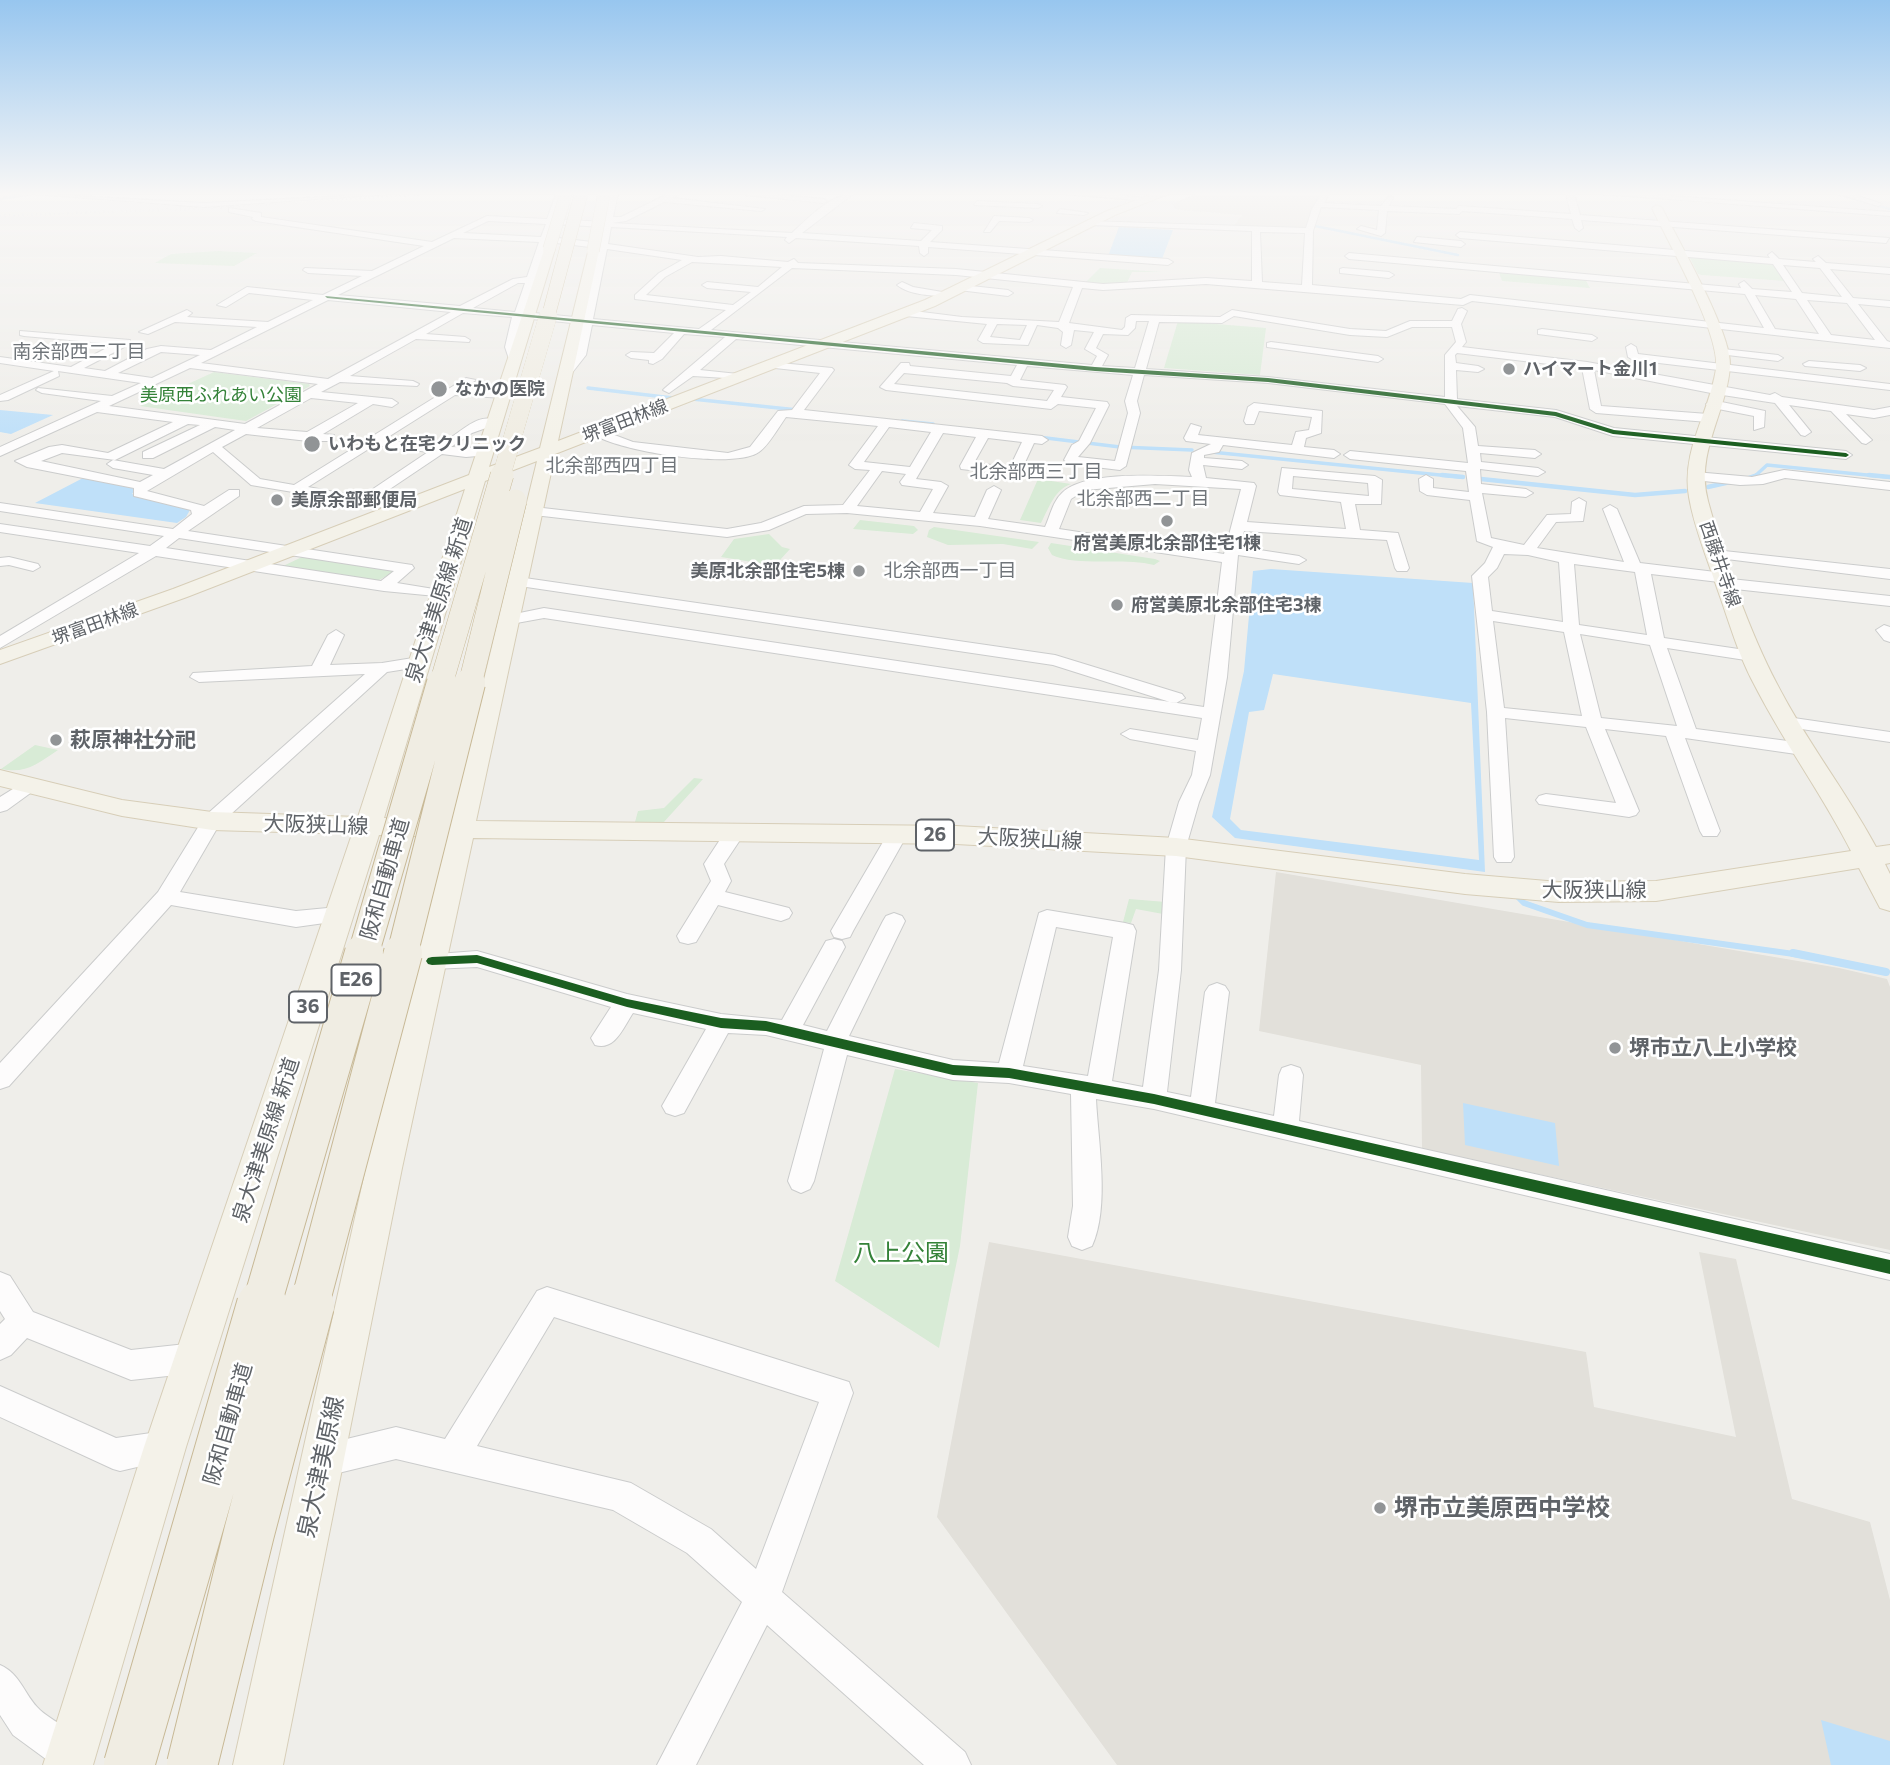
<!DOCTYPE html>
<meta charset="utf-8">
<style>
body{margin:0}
canvas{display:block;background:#efeeea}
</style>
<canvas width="1890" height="1765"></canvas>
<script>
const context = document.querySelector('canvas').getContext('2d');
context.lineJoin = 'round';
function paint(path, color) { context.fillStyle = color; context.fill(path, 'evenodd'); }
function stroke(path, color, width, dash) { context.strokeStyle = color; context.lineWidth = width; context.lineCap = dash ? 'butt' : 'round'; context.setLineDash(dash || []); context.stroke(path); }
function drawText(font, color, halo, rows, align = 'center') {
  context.font = font + ' Commissioner,"Noto Sans JP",sans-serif'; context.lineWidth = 5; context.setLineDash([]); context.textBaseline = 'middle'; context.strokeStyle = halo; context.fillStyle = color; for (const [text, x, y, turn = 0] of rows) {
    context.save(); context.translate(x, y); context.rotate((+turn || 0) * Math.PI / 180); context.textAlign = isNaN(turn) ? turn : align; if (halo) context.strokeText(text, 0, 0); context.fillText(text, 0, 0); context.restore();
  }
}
const education = new Path2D(`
 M1196,194H1321L1305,229L1232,228L1242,215L1182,210L1176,209L1172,204Z
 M1276,872L1839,968L1887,979L1890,987V1250L1422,1149L1421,1065L1259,1031Z
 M989,1242L1586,1352L1594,1407L1736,1437L1699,1252L1736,1259L1792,1499L1870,1522L1890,1600V1765H1117L937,1517Z`);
const green = new Path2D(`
 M218,251L257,253L234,266L155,263L171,254Z
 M1689,256L1773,263L1785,281L1702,275L1698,274Z
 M1100,268L1161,272H1132L1126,285L1084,284Z
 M1499,272L1585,279L1590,288L1502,281Z
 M1178,321L1266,328L1260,375L1164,368Z
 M214,372L309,384L310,386L246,421L140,406Z
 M1038,479L1071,484C1054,490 1049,508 1041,523L1020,520Z
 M860,520L914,526L918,530L913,534L853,529Z
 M934,527L1039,542L1032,549L1003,544L948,545L927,537L929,530Z
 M769,534L782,547L790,549L780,560L771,565L721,557L734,539Z
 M1051,543L1155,559L1160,561L1154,565C1122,557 1077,567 1052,555L1048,548Z
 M311,556L398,570L377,581L281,567L302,557Z
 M35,745L58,750C37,764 26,774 1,769Z
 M694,778L703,779L663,823L635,822L638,811L664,808Z
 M1129,899L1166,902L1163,914L1136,909L1131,923L1123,922Z
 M895,1069L978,1083L960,1246L939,1348L835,1281Z`);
const water = new Path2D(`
 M1119,227L1173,230L1162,259L1108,256Z
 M0,410L53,415L11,434L0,432Z
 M83,478L136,489L132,494L190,510L186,517L177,523L35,503Z
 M1271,569L1473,583L1485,872L1235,838L1212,817L1244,671L1253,571ZM1273,674L1471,703L1479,860L1241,830L1230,819L1249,712L1264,710Z
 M1463,1103L1555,1123L1559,1166L1465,1145Z
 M1821,1720L1890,1741V1765H1831Z`);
const streamFar4 = new Path2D(`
 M1838,194L1890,209
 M0,199L30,194
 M1315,226L1458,255`);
const streamFar3 = new Path2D(`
 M588,388L673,398
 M692,399L798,410
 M902,421L933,424
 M1038,437L1120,447L1192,450
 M1211,452L1460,477
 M1754,477L1767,465L1887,477`);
const streamFar2 = new Path2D(`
 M1442,475L1463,477
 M1869,475L1890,477
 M1749,478L1758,475
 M1481,479L1635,495L1685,491
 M1708,487L1730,482`);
const streamFar1 = new Path2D(`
 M1519,898L1524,903L1587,925L1801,955`);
const stream = new Path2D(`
 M1793,953L1886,972`);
const minor = new Path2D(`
 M0,194H12L0,198Z
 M36,194L204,203L387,194L204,207Z
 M556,194H564L555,219L604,222L610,194H618L613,217H621L668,194H679L672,198L765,209L761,211L664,202L626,221L612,223L792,233C808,218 831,194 853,194L802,233L921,241L932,230L911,228L914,223L942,226V230L930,242L1168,259L1173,262L1168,265L928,247V253L924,256L920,253L919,246L796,238L789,243L785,240L787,237L611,227L608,244L698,257L721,256L788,262L794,259L798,263L956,269L1103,284L1206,278L1252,281V231L1091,225L1088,221L1306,228L1312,209L1321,194H1329L1324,203L1381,206L1389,196L1393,198L1389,206L1456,209L1459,206L1571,214L1566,194H1574L1580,215L1889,238L1886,243L1581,220L1583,228L1579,231L1575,228L1572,219L1462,211L1459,214L1387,211L1385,233L1381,236L1357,229L1361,226L1377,230L1379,210L1321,207L1313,231L1312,285L1461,299L1470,295L1764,328L1745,294L1349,259L1345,256L1349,253L1741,288L1739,284L1744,281L1752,289L1792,292L1773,264L1460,238L1456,235L1460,232L1770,258L1768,255L1772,252L1779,259L1816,262L1813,259L1818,256L1826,263L1890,268V274L1830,269L1853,298L1890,301V307L1858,304L1887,341L1890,342V348L1472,301L1463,305L1206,284L1103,290L1082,288L1069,323L1122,330L1125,327L1126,318L1131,315L1220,317L1232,310L1350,329L1386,331L1410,321H1452L1458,309L1462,308L1467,311L1461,324L1466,342L1462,347L1587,362L1770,395L1775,393L1782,397L1874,410L1890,407V415L1874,418L1846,414L1872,440L1866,444L1862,443L1831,411L1789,405L1811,432L1805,436L1801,435L1775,403L1716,394L1594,370L1601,406L1708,414L1714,418L1708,422L1596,413L1590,409L1582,368L1457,353L1455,355L1456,363L1478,366L1484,369L1478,372L1456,370L1457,399L1556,410L1614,428L1846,451L1852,455L1846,459L1613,436L1555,417L1457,406L1475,427L1478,446L1535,450L1541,454L1535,458L1480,453L1481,462L1538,468L1545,472L1538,476L1480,469L1481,484L1526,489L1533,493L1526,497L1482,493L1491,538L1524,545L1547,515L1571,514L1572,502L1579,498L1586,502L1583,521L1556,522L1537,548L1624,562L1603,509L1610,505L1617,509L1640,563L1724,573L1729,575L1731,579L1890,596V606L1726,588L1721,586L1719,582L1651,574L1664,638L1752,651L1760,656L1752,661L1667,648L1696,729L1803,743L1812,749L1803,755L1685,738L1720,831L1717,836H1703L1700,831L1666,736L1605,729L1639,811L1636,815L1629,817L1539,804L1536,800L1539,796L1546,794L1616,803L1586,727L1505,718L1514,857L1511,862H1497L1494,857L1487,712L1472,576L1485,563L1493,547L1477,541L1470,500L1427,495L1420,491L1419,479L1426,475L1433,479V488L1469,492L1466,471L1350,459L1344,455L1350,451L1468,463L1463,428L1445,404L1268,383L1144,375L1137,401L1140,413L1126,466L1120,470L1070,464L1064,460L1072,445L1079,441L1096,408L1058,404L1051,409L886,390L880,387L901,363H909L910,366L1011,376L1017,365L736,339L700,370L738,374L742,375V379L693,376L669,393L663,390L665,388L725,337L684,334L662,359L653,364L649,363V360L631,358L626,355L631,352L654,353L674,333L592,325L586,355L568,378L564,379L558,376L576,355L582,324L522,318L515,347L519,359L514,362L509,359L505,347L512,317L463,313L426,334L465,337L470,340L469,342L416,339L350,376L413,381L419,384L417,386L340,382L321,392L392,399L398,403L392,407L373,404L323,434L334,435V441H308L246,434L222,447L260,479L294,485L466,378L476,380L464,388L508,393V397L504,398L455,395L385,439C400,441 420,447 435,445C454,443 477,406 500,423L472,433L451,447L485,448L491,452L489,455L466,457L442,454L375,499L406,505V511L251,485L213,452L147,491L204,506L229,490H239V496L188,531L412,565L414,568L397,583L446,591L449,594L446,597L384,591L156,556L0,648V636L139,553L0,532V524L150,546L164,536L0,511V503L173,529L192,514L191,510L134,496V488L27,467L15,461L49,447L62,445L108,453L173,422L97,412L0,456V447L101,401L42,393L36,390L38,388L112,396L141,383L58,371L59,376L8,400L0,401V395L54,371L0,363V357L71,367L114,344L24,336L20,335V331L130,340V344L84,368L105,371L147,349L161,346L211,350L257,327L175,322L148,334L139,332L187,310L192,313L187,317L268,322L313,300L249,293L226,307L217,305L247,287L323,295L362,276L308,273L303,270L305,268L372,271L424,246L256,221L252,219L253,217L229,212V208L261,213V217L432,242L487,216L547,219ZM488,221L546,224L541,237L463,233ZM554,224L603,227L600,243L550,237ZM1260,232L1305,233L1302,285L1262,282ZM454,238L539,242L527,277L513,279L460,306L338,295ZM548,242L598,248L584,318L524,312ZM607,249L682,260L659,273L635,295V299L726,310L699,329L593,319ZM692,262L782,267L758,287L707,282L702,285L707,288L751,292L733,305L646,295L665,277ZM1783,265L1820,268L1842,297L1802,293ZM792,268L956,275L1073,287L1059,322L962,317L906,310L901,313L906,316L987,324L978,340L983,343L1028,345L1037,325L1058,328L1063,332L1061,345L1066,348L1071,345L1074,330L1094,332L1085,349L1097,356L1092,365L711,330ZM518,283H525L515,312L473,308ZM1755,295L1796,299L1819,334L1775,329ZM328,300L451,312L328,379L201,363ZM1807,300L1847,303L1875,340L1831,335ZM1234,316L1350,335L1387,337L1412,327H1452L1456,342L1445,355V397L1268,377L1146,369L1159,322L1222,323ZM1136,321H1149L1135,368L1102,366L1108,355L1096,348L1103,334L1128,335L1135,328ZM997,324L1027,325L1020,340L990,337ZM161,352L200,355L152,378L118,373ZM1027,366L1133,375L1125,401L1128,413L1115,461L1078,457L1090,443L1109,405L1107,402L1061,397L1067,387L1065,385L1020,380ZM190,368L318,384L245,424L109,406ZM904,373L1007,383L1013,386L1054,390L1047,401L894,384ZM311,398L358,403L307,432L257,428ZM188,424L200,425L143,452V458H153L215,427L235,430L164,469L113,460L107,464L113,468L153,475L140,482L41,461L62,453L115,460ZM375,445L428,452L361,497L308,487ZM179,538L394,571L381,581L166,548ZM1504,554L1528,555L1559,562L1563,622L1492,611L1488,577L1497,568ZM1574,564L1635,572L1647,635L1579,625ZM1493,621L1564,632L1582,716L1504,708ZM1580,634L1650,645L1677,726L1601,718Z
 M768,194L823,199L827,201L823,203L746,195Z
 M1066,194H1109L1152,199L1148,201Z
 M1603,194H1642L1890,212V216Z
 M1839,194H1852L1882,204L1878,206Z
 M977,201L1038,204L1042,206L1038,208L974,205Z
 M1060,209L1088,213L1084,215L1057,213Z
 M994,216L1029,218L1033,220L1029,222L999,221L990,232H984Z
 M1417,237L1461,241L1465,244L1461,247L1414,242Z
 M1343,268L1389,272L1394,275L1389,278L1340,273V269Z
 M902,282L913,287L954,294L949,297C932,295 911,296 897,285Z
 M962,285L1008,290L1013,293L1008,296L959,290L957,288Z
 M1542,329L1592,335L1597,338L1592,341L1538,334V330Z
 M1271,342L1378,356L1383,359L1378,362L1267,347V343Z
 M1631,344L1636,347L1638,354L1890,384V390L1633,360L1628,357L1626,347Z
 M1723,349L1778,355L1783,358L1778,361L1719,354V350Z
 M1809,361L1860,365L1866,368L1860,371L1805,366L1803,364Z
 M770,362L832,368L834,370L804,410L1042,436L1048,440L1042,444L1034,443L1021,471L1014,475L961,469L960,466L976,437L943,433L916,479L941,482L948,486L933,513L975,517L987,490L994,486L1001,490L988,519L1045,527C1050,516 1053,501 1062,493C1085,470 1161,476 1192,477L1189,470L1192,453L1211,444L1186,441L1184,438L1191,424L1201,427L1198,435L1292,445L1296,432L1309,430L1312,417L1259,411L1254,424H1246L1244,421L1248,407L1254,403L1322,411L1321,433L1306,438L1304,447L1334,450L1340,454L1334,458L1223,445L1219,452L1204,455V458L1242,461L1248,465L1242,469L1203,465L1206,478L1254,483L1256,486L1247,522L1346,529L1341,502L1280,495L1278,492L1282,468L1375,476L1382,480L1381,504H1355L1360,530L1398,533L1409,568L1407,571H1397L1395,568L1387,540L1244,531L1240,547L1299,556L1306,560L1299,564L1238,555L1227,677L1210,775L1199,802L1186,847L1181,970L1167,1092L1191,1097L1205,992L1209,986L1217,983L1225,986L1229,992L1215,1103L1274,1116L1279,1075L1282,1068L1291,1065L1300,1068L1303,1075L1299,1121L1890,1254V1280L1154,1109L1096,1099C1098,1141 1110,1207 1092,1246L1082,1250L1072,1246L1068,1237L1073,1206L1071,1094L1009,1083L953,1080L847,1055L814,1181L810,1189L801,1193L792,1189L788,1181L824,1049L766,1035L728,1033L684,1113L675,1116L666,1113L662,1106L706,1029L633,1013C623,1028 615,1051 595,1045L591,1038L611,1007L477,967L432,969L424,967L421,961L424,955L477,951L627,994L721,1014L782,1020L826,941L834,939L842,941L845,947L803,1025L827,1031L883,921L886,916L894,913L902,916L905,921L849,1036L953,1060L999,1063L1039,913L1047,910L1125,923L1133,925L1136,931L1112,1081L1143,1087L1159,970L1166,847L1179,802L1192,775L1196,751L1130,739L1121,734L1130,729L1198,740L1202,718L544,618L511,624L503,619L505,616L544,608L1204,707L1222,562L980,526L847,513L806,514L769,530L727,537L534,515L527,511L534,507L727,529L761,523L804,506L843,505L870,470L855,469L849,465L878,426L786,417C778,428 769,445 759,452C735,470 612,451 590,432L596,428L633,442L728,453L750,447L778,411L792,410L820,373L766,367L764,365ZM889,427L931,432L910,467L864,462ZM988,438L1022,442L1010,467L974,463ZM882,471L906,474L900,482L902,485L933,489L920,512L857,506ZM1293,476L1368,483L1369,496L1292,489ZM1155,484L1241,489L1224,554L1059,529L1071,499L1085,490ZM1056,927L1113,937L1088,1076L1023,1066Z
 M1712,400L1765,411L1764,427L1754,430V416L1708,407L1706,404Z
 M1784,470L1890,482V490L1785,478L1763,484L1740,485L1695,480L1688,476L1695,472L1752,477Z
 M1715,550L1890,569V579L1710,557L1708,554L1710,551Z
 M9,557L38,564L40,567L33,571L9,565L0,566V558Z
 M518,577L1055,655L1182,694L1185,698L1176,703L1170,702L1053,665L513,585L510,582L513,579Z
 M1884,625L1890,627V642L1884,640L1876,630Z
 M336,630L344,635L330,665L382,663L419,657L427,662L425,666L387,672L219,825L180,892L296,911L338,907L346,910L349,915L346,920L296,927L171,905L9,1086L0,1089V1063L158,892L205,816L365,674L199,682L190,677L193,673L312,666L328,635Z
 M1787,717L1890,732V742L1781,726L1778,722L1781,718Z
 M29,779L36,781L39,785L36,789L7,810L0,812V797Z
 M734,827L741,829L744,834L724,864L731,881L725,892L789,908L792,913L789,918L781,921L718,905L696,942L688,944L680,942L677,936L711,881L704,864L727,829Z
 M897,828L904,830L907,835L853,931L850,937L842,939L834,937L831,931L890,830Z
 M0,1272L10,1276L33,1312L131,1350L195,1343L206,1348L210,1358L206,1368L195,1373L131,1380L27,1338L11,1355L0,1360V1324L5,1319L0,1311Z
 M547,1287L849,1382L853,1393L782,1592L965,1752L971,1765H924L767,1625L696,1765H657L742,1602L687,1553L613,1510L396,1459L322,1477L311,1472L306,1461L311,1450L322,1445L396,1427L445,1439L537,1291ZM554,1317L819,1402L756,1569L711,1529L631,1483L477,1446Z
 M0,1386L116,1438L165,1431L176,1436L181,1447L176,1458L120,1471L113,1469L0,1417Z
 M0,1665C21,1674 24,1695 40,1710C58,1726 81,1731 90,1754L85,1765H54L13,1735L0,1715Z`);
const major = new Path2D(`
 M1153,194H1168L1115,215L935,306L555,454L476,821L956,826L1176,838L1465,874L1559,882L1656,881L1851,851C1822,794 1784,743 1755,686C1738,655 1729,621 1717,588C1707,558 1694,527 1689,497C1681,450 1709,414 1716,369C1721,335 1668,242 1652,208L1657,205L1662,208C1679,242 1733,335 1730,367C1726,414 1695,453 1708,501C1723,557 1750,633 1777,684C1806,741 1846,791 1876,847L1890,845V863L1885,864L1890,874V911L1880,908L1859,868L1656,901L1559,902L1465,894L1176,856L956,844L473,838L402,1168L283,1765H233L366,1168L446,837L379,835L186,1447L93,1765H43L144,1447L352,834L212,830L122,816L0,786V770L122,800L212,812L358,817L465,489L187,597L0,664V650L173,589L469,475L545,247L555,249L489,467L540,448L589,248L599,251L558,441L925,300L1107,211ZM537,461L450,820L384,818L485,481Z`);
const rail = new Path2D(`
 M0,216L210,208L420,194`);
const majorBridge = new Path2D(`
 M549,249L566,194
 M593,251L604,194`);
const highwayBridgeFar5 = new Path2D(`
 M548,317L581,194`);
const highwayBridgeFar4 = new Path2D(`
 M501,477L548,316`);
const highwayBridgeFar3 = new Path2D(`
 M441,684L502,475
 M470,684L515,501`);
const highwayBridgeFar2 = new Path2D(`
 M363,955L442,683
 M402,955L470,683`);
const highwayBridgeFar1 = new Path2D(`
 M261,1307L364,953
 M309,1307L403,953`);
const highwayBridge = new Path2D(`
 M129,1765L262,1305
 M192,1765L249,1533L309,1305`);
const cycleway = new Path2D(`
 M325,296L1095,367L1268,378L1556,412L1614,430L1846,453L1849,455L1846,457L1613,434L1555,416L1268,382L1095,371L327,298Z
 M477,955L627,999L721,1018L766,1021L953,1065L1009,1068L1154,1094L1890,1260V1274L1154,1104L1009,1078L953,1075L766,1031L721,1028L627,1007L477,963L432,965L428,964L426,961L428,958L432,957Z`);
const markers = [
 [1509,369,7,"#919496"],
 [439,389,9,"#919496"],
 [312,444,9,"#919496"],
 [277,500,7,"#919496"],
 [1167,521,7,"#919496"],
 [859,571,7,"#919496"],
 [1117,605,7,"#919496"],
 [56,740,7,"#919496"],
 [1615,1048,7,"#919496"],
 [1380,1508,7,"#919496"]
];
const farPoinames = [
 ["ハイマート金川1",1523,369],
 ["なかの医院",455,389],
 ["いわもと在宅クリニック",328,444],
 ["美原余部郵便局",291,500],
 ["府営美原北余部住宅1棟",1167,543,"center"],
 ["美原北余部住宅5棟",845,571,"right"],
 ["府営美原北余部住宅3棟",1131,605]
];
const farParknames = [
 ["美原西ふれあい公園",221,395]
];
const farStreetnames = [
 ["堺富田林線",625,421,-21],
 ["西藤井寺線",1720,564,71],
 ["堺富田林線",95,624,-20]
];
const farNeighbourhoodnames = [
 ["南余部西二丁目",79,352],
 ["北余部西四丁目",612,466],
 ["北余部西三丁目",1036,472],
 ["北余部西二丁目",1143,499],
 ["北余部西一丁目",950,571]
];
const shields = [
 [935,835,38],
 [356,980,49],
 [308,1007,38]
];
const shieldNames = [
 ["26",935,835],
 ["E26",356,980],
 ["36",308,1007]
];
const streetNames = [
 ["泉大津美原線 新道",439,600,-72],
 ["大阪狭山線",316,825,2],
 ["大阪狭山線",1030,839,3],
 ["阪和自動車道",385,879,-74],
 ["大阪狭山線",1594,890],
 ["泉大津美原線 新道",266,1140,-72],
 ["阪和自動車道",228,1424,-74]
];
const poiNames = [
 ["萩原神社分祀",70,740],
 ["堺市立八上小学校",1629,1048]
];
const nearParknames = [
 ["八上公園",901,1253]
];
const nearStreetnames = [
 ["泉大津美原線",321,1467,-78]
];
const nearPoinames = [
 ["堺市立美原西中学校",1394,1508]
];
paint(education, '#e2e0da');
paint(green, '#d8ebd6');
paint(water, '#bfe0f9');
stroke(streamFar4, '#bfe0f9', 2.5);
stroke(streamFar3, '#bfe0f9', 3.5);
stroke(streamFar2, '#bfe0f9', 4.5);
stroke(streamFar1, '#bfe0f9', 6);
stroke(stream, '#bfe0f9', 8);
stroke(minor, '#cbcccc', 2);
stroke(major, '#d7ceb8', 2);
paint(minor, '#fdfcfc');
paint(major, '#f4f2e9');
stroke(rail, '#e4e4e4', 2.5, [1, 3.5]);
stroke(majorBridge, '#d7ceb8', 13, []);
stroke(highwayBridgeFar5, '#c8b996', 14, []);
stroke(highwayBridgeFar4, '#c8b996', 18, []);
stroke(highwayBridgeFar3, '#c8b996', 24, []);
stroke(highwayBridgeFar2, '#c8b996', 32, []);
stroke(highwayBridgeFar1, '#c8b996', 40, []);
stroke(highwayBridge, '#c8b996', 52, []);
stroke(majorBridge, '#f4f2e9', 12);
stroke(highwayBridgeFar5, '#f0ede3', 13);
stroke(highwayBridgeFar4, '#f0ede3', 18);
stroke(highwayBridgeFar3, '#f0ede3', 23);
stroke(highwayBridgeFar2, '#f0ede3', 30);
stroke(highwayBridgeFar1, '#f0ede3', 38);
stroke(highwayBridge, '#f0ede3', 50);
paint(cycleway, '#1b5e20');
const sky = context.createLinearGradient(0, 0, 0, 441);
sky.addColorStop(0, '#97c6ef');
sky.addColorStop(0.44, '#f8f7f6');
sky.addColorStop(1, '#f8f7f600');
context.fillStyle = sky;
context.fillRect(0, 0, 1890, 441);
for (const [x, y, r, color] of markers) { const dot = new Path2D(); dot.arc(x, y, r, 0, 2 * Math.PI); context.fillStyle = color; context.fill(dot); stroke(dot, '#fff', 2.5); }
drawText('bold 18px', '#5f6368', '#fff', farPoinames, 'left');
drawText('18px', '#348238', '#fff', farParknames);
drawText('18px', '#5f6368', '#fff', farStreetnames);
drawText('19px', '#70757a', '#fff', farNeighbourhoodnames);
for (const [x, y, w] of shields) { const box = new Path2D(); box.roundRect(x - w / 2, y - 15.5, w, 31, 5); context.fillStyle = '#fff'; context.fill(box); stroke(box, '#5f6368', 2); }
drawText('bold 19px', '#5f6368', null, shieldNames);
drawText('21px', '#5f6368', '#fff', streetNames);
drawText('bold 21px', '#5f6368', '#fff', poiNames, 'left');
drawText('24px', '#348238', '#fff', nearParknames);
drawText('24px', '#5f6368', '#fff', nearStreetnames);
drawText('bold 24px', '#5f6368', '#fff', nearPoinames, 'left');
</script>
